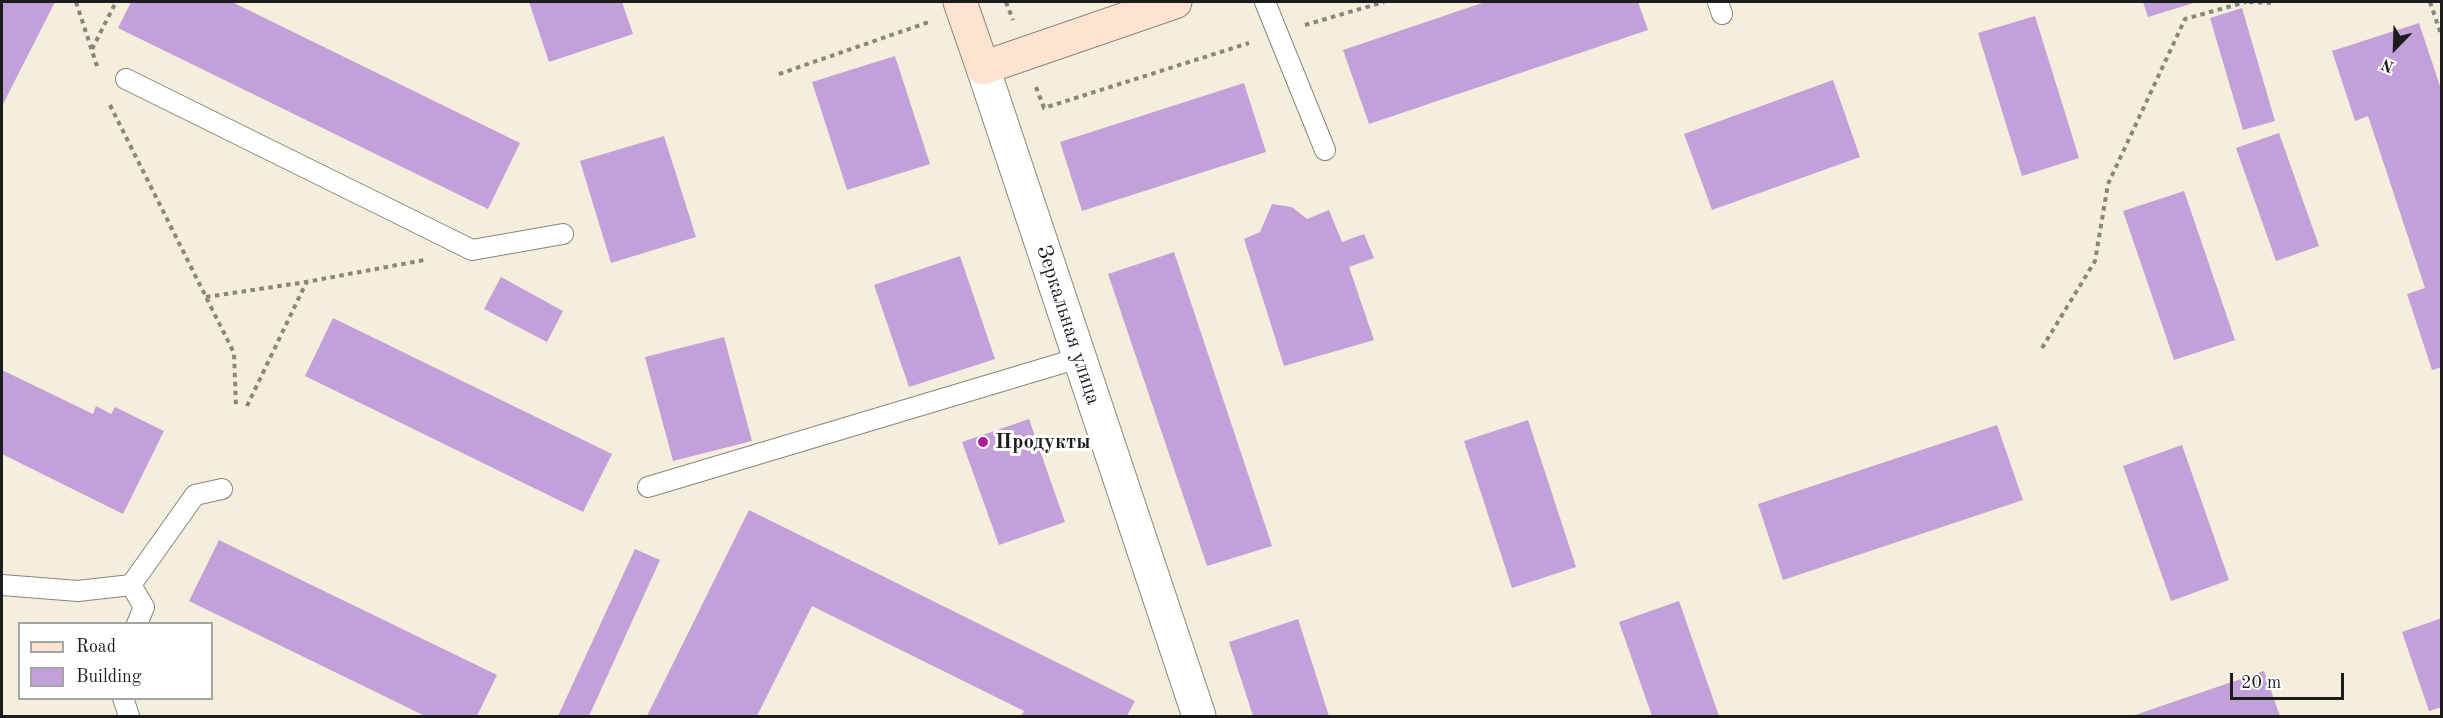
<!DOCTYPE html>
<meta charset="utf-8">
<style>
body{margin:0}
#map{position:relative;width:2443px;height:718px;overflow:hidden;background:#f4eedc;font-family:"Old Standard TT",serif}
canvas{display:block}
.frame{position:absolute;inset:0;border:3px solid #1c1c1c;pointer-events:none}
.legend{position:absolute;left:18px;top:622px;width:195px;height:78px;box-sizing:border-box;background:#fff;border:2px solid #a4a4a4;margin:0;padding:8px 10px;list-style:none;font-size:18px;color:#1c1c1c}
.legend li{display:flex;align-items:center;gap:12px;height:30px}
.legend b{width:30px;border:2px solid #a4a4a4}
.north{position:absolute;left:2365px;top:18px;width:60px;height:60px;-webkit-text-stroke:4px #fff;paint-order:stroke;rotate:203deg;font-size:16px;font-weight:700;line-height:24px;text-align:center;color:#1c1c1c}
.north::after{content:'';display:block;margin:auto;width:21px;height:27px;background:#1c1c1c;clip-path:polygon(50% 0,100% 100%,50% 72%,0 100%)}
.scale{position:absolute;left:2230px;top:673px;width:114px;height:27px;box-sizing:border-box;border:3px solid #1c1c1c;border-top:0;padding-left:8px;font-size:18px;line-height:21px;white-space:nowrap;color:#1c1c1c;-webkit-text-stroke:4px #fff;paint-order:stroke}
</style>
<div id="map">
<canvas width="2443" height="718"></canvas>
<div class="frame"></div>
<ul class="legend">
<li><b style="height:8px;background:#fee3d1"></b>Road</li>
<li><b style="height:16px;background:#c4a0da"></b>Building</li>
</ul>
<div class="north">N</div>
<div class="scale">20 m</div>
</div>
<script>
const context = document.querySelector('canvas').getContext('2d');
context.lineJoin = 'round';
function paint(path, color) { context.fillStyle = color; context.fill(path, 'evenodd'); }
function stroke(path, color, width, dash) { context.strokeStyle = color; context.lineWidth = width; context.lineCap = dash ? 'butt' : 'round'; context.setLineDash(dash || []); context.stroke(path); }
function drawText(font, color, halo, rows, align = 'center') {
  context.font = font + ' "Old Standard TT",serif'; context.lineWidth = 6; context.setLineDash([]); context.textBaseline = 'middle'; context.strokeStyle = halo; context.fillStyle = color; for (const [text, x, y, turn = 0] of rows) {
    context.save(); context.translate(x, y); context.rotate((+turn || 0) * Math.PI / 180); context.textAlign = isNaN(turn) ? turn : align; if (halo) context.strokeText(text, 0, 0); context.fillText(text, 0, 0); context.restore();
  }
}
const building = new Path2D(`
 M2,2H55L2,106Z
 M131,2H232L520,143L488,209L118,28Z
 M529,2H622L633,34L549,62Z
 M1485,2H1638L1648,30L1369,124L1343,50Z
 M2143,2H2197L2148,17Z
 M2242,8L2275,121L2243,130L2210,18Z
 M2035,16L2079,158L2022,176L1978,33Z
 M2419,23L2442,92V367L2432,370L2407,294L2425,288L2368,116L2355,121L2332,51Z
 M895,56L930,164L847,190L812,82Z
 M1833,80L1860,157L1712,210L1684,134Z
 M1244,83L1266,152L1082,211L1060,142Z
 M2279,133L2319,246L2276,261L2236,148Z
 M664,136L696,237L611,263L580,161Z
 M2184,191L2235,340L2174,360L2123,211Z
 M1272,204L1292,207L1307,219L1329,210L1342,242L1364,234L1374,258L1349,267L1374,340L1284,366L1244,239L1260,232Z
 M1174,252L1272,546L1207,566L1108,274Z
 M960,256L995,359L909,387L874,285Z
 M501,277L563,311L547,342L484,309Z
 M333,318L612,454L583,512L305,376Z
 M724,337L752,441L673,461L645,357Z
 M2,370L93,414L96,406L111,414L115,407L164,431L123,514L2,454Z
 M1029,419L1065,522L999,545L962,442Z
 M1528,420L1576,567L1512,588L1464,441Z
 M1997,425L2023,500L1783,580L1758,504Z
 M2182,445L2229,580L2171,601L2123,466Z
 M749,510L1135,701L1127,716H1021L1024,711L812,606L757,716H647Z
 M219,540L497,675L477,716H425L189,601Z
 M635,549L660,560L589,716H558Z
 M1679,601L1719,716H1652L1619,622Z
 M2442,618V707L2429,711L2402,632Z
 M1298,619L1329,716H1253L1229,642Z
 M2264,671L2280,716H2132Z`);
const path = new Path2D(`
 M76,2L98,69
 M1006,2L1013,20
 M2249,2L2271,3
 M2430,2L2442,37
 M1305,25L1384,2
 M92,49L116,2
 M779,74L929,22
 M1036,87L1044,108L1249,43
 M110,105L234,353L236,407
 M206,297L306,282L424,260
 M2042,348L2095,261L2108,184L2185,19L2246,2
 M247,406L306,283`);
const lane = new Path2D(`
 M1265,2L1325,150
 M1718,2L1722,14
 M126,79L472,250L563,234
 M648,487L1079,358
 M2,585L78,591L131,585L195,495L222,489
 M131,585L144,607L137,624
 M123,698L129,716`);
const street = new Path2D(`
 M983,68L1199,716`);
const secondary = new Path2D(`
 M960,2L983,68L1175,2`);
const markers = [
 [983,442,6,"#b5179e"]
];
const streetNames = [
 ["Зеркальная улица",1068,325,72]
];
const poiNames = [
 ["Продукты",995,442]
];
paint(building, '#c4a0da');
stroke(lane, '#88857c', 22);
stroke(street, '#88857c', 35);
stroke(secondary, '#88857c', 35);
stroke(path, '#88857c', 4, [4.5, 4.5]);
stroke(lane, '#fff', 20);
stroke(street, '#fff', 33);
stroke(secondary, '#fee3d1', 33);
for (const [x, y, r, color] of markers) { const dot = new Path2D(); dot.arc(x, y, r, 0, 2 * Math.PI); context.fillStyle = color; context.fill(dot); stroke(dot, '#fff', 2); }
drawText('21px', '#1c1c1c', '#fff', streetNames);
drawText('bold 21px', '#1c1c1c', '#fff', poiNames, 'left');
</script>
